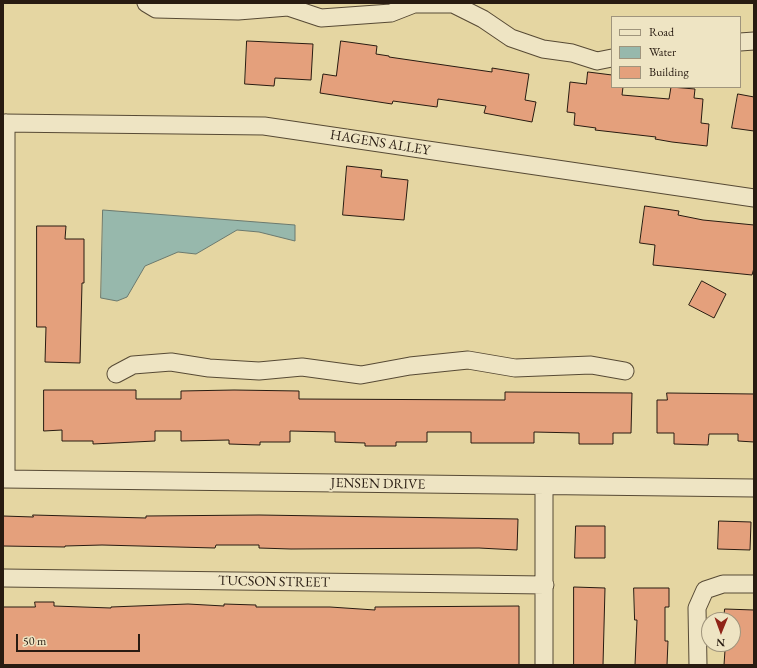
<!DOCTYPE html>
<style>
body{margin:0}
#map{position:relative;width:757px;height:668px;overflow:hidden;background:#e5d6a2;font-family:"EB Garamond",serif}
canvas{display:block}
.frame{position:absolute;inset:0;border:4px solid #281b11;pointer-events:none}
.legend{position:absolute;left:611px;top:16px;width:130px;height:72px;box-sizing:border-box;background:#eee4c3;border:1px solid #9f947c;margin:0;padding:5px 7px;list-style:none;font-size:12px;color:#281b11}
.legend li{display:flex;align-items:center;gap:8px;height:20px}
.legend b{width:20px;border:1px solid #9f947c}
.north{position:absolute;left:701px;top:612px;width:40px;height:40px;box-sizing:border-box;background:#eee4c3;border:1px solid #9f947c;border-radius:50%;rotate:181deg;font-size:11px;font-weight:700;line-height:16px;text-align:center;color:#281b11}
.north::after{content:'';display:block;margin:auto;width:14px;height:18px;background:#8f2418;clip-path:polygon(50% 0,100% 100%,50% 72%,0 100%)}
.scale{position:absolute;left:16px;top:634px;width:124px;height:18px;box-sizing:border-box;border:2px solid #281b11;border-top:0;padding-left:5px;font-size:12px;line-height:14px;white-space:nowrap;color:#281b11;-webkit-text-stroke:3px #eee4c3;paint-order:stroke}
</style>
<div id="map">
<canvas width="757" height="668"></canvas>
<div class="frame"></div>
<ul class="legend">
<li><b style="height:5px;background:#eee4c3"></b>Road</li>
<li><b style="height:11px;background:#97b8ac"></b>Water</li>
<li><b style="height:11px;background:#e4a07c"></b>Building</li>
</ul>
<div class="north">N</div>
<div class="scale">50 m</div>
</div>
<script>
const context = document.querySelector('canvas').getContext('2d');
context.lineJoin = 'round';
function paint(path, color) { context.fillStyle = color; context.fill(path, 'evenodd'); }
function stroke(path, color, width, dash) { context.strokeStyle = color; context.lineWidth = width; context.lineCap = dash ? 'butt' : 'round'; context.setLineDash(dash || []); context.stroke(path); }
function drawText(font, color, halo, rows, align = 'center') {
  context.font = font + ' "EB Garamond",serif'; context.lineWidth = 4; context.setLineDash([]); context.textBaseline = 'middle'; context.strokeStyle = halo; context.fillStyle = color; for (const [text, x, y, turn = 0] of rows) {
    context.save(); context.translate(x, y); context.rotate((+turn || 0) * Math.PI / 180); context.textAlign = isNaN(turn) ? turn : align; if (halo) context.strokeText(text, 0, 0); context.fillText(text, 0, 0); context.restore();
  }
}
const water = new Path2D(`
 M103,210L295,225V241L259,232L237,230L196,254L178,252L145,266L127,297L117,301L101,298Z`);
const building = new Path2D(`
 M247,41L313,44L311,80L275,78L274,86L245,84Z
 M341,41L377,46L376,54L389,56V57L492,72V68L529,74L525,100L536,102L532,122L484,113L486,106L438,99L437,107L393,101L392,104L320,93L323,74L336,76Z
 M588,72L612,75V87H623L622,95L669,99L671,87L695,89L694,98L703,99L701,123L709,124L707,146L672,142L655,139L656,137L595,130L596,128L574,125L575,113L567,112L570,82L586,84Z
 M738,94L754,97V131L732,128Z
 M347,166L382,170L381,177L408,180L404,220L343,215Z
 M645,206L679,211L678,215L703,220L754,225V268L752,275L653,265L655,245L640,243Z
 M37,226H66L65,239H84V283H82L80,363L45,362L46,327H37Z
 M702,281L726,294L714,318L689,305Z
 M44,390H136V399H181V391L234,390L299,391V399L505,400V392L632,393L631,433H613V444H579V433L534,432V443H471V432H427V442H396V446H365V443L335,442V432L290,431V442H260V445L229,444V440L181,441V431H155V441L93,444V441H62V430L44,431Z
 M667,393L754,394V442L738,441V434H709L708,445L674,444V433H657V400H667Z
 M33,515L146,518V516L259,515L518,519L517,550L479,548L291,549L259,548V545H216L215,548L102,545L65,546V547L3,546V516L33,517Z
 M719,521L751,522L750,550L718,549Z
 M576,526H605V558H575Z
 M574,587L605,588L603,665H574Z
 M634,588H669V607H665V641H668L667,665H635L637,620H635Z
 M35,602H54V606L111,608V607L188,604L224,606V604L256,605V607H330L375,610V607L519,606V665H3V607H35Z
 M725,609L754,610V665H724L725,650L723,649V644H733V620H724Z`);
const minor = new Path2D(`
 M146,3L156,9L238,11L288,7L321,18L391,13L414,4H453L483,19L511,38L543,49L572,53L597,61L612,58
 M740,42L754,41
 M3,123L264,126L754,198
 M116,374L133,365L171,362L209,368L259,371L302,367L361,375L410,366L468,360L515,368L591,365L625,371
 M3,479L754,488
 M6,479V123
 M3,578L545,585
 M544,665V487
 M698,665L697,608L705,590L723,584H754`);
const streetNames = [
 ["HAGENS ALLEY",380,143,9],
 ["JENSEN DRIVE",378,484,1],
 ["TUCSON STREET",274,582,1]
];
paint(water, '#97b8ac');
stroke(water, '#6b796e', 1);
paint(building, '#e4a07c');
stroke(building, '#281b11', 1);
stroke(minor, '#574a35', 19);
stroke(minor, '#eee4c3', 17);
drawText('14px', '#281b11', '#eee4c3', streetNames);
</script>
